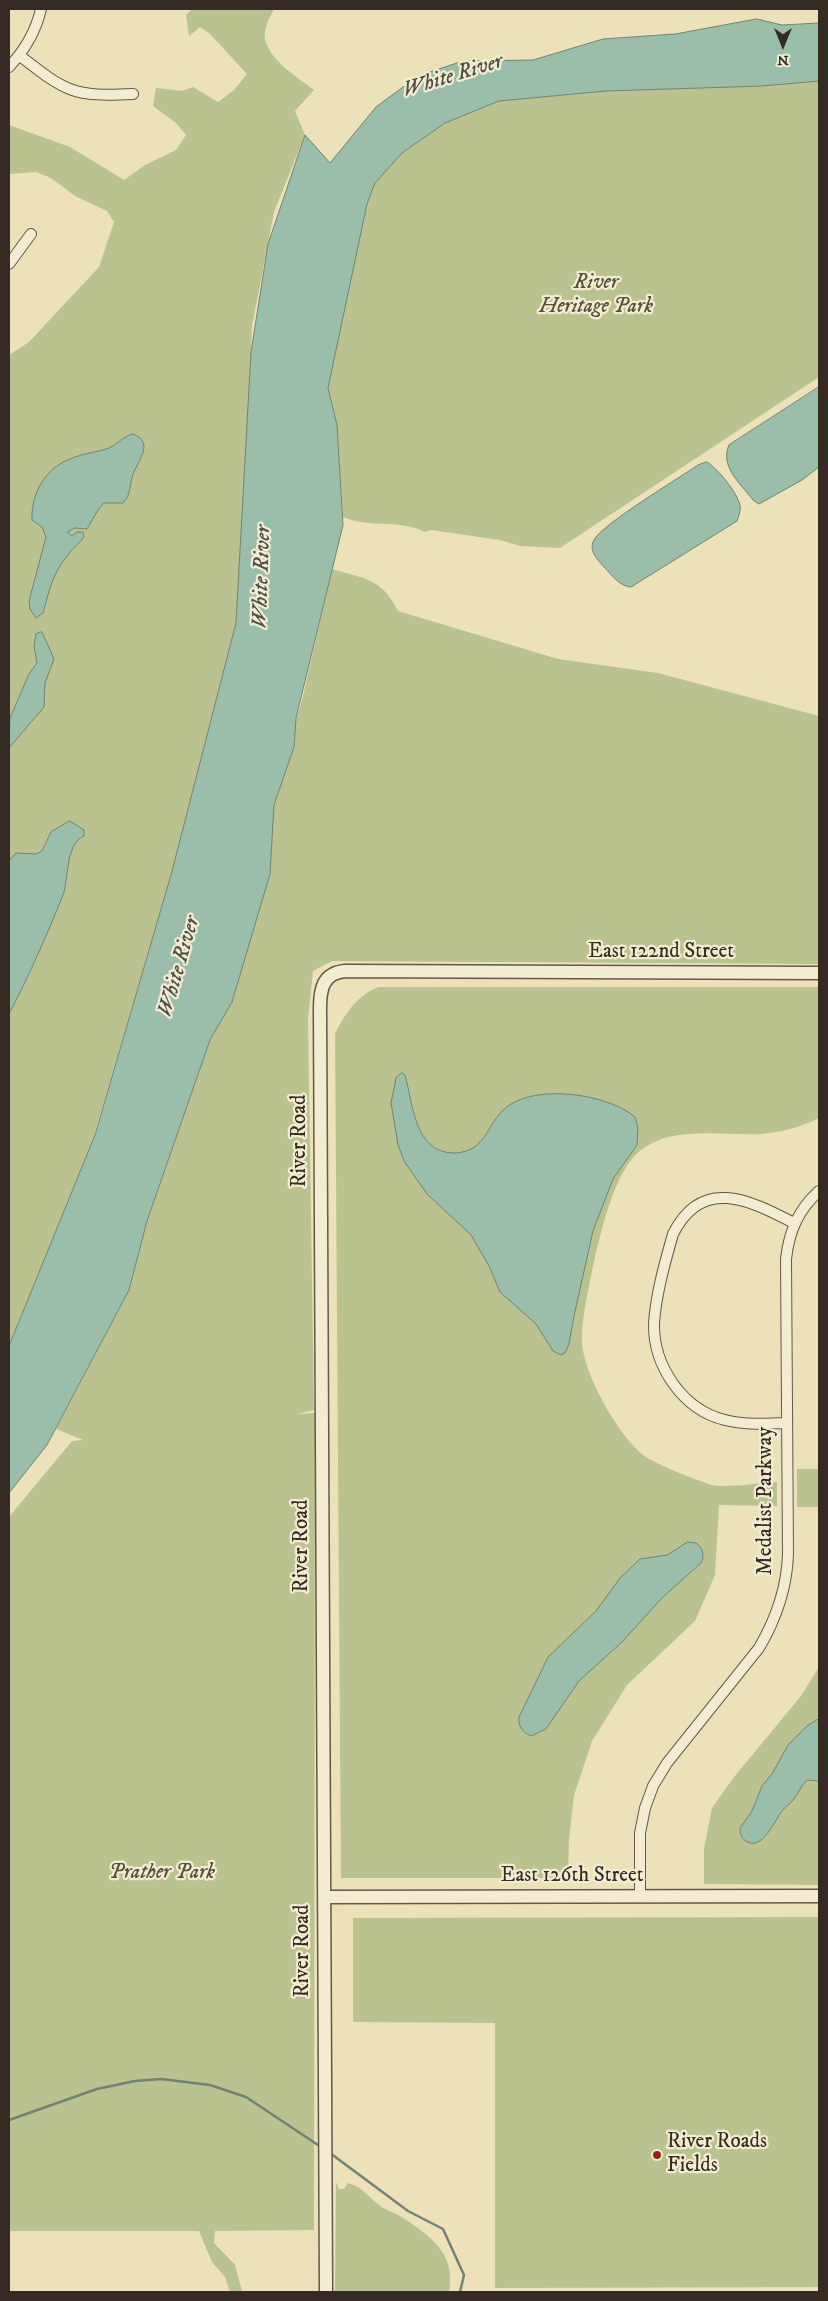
<!DOCTYPE html>
<style>
body{margin:0}
#map{position:relative;width:828px;height:2301px;overflow:hidden;background:#ede1ba;font-family:"IM FELL DW Pica",serif}
canvas{display:block}
.frame{position:absolute;inset:0;border:10px solid #352b22;pointer-events:none}
.north{position:absolute;left:758px;top:20px;width:50px;height:50px;-webkit-text-stroke:4px #f3ecd2;paint-order:stroke;rotate:180deg;font-size:14px;font-weight:700;line-height:20px;text-align:center;color:#352b22}
.north::after{content:'';display:block;margin:auto;width:18px;height:22px;background:#352b22;clip-path:polygon(50% 0,100% 100%,50% 72%,0 100%)}
</style>
<div id="map">
<canvas width="828" height="2301"></canvas>
<div class="frame"></div>
<div class="north">N</div>
</div>
<script>
const context = document.querySelector('canvas').getContext('2d');
context.lineJoin = 'round';
function paint(path, color) { context.fillStyle = color; context.fill(path, 'evenodd'); }
function stroke(path, color, width, dash) { context.strokeStyle = color; context.lineWidth = width; context.lineCap = dash ? 'butt' : 'round'; context.setLineDash(dash || []); context.stroke(path); }
function drawText(font, color, halo, rows, align = 'center') {
  context.font = font + ' "IM FELL DW Pica",serif'; context.lineWidth = 4.5; context.setLineDash([]); context.textBaseline = 'middle'; context.strokeStyle = halo; context.fillStyle = color; for (const [text, x, y, turn = 0] of rows) {
    context.save(); context.translate(x, y); context.rotate((+turn || 0) * Math.PI / 180); context.textAlign = isNaN(turn) ? turn : align; if (halo) context.strokeText(text, 0, 0); context.fillText(text, 0, 0); context.restore();
  }
}
const green = new Path2D(`
 M192,9H274C270,17 263,29 265,39C270,61 297,77 314,90L295,111L305,135L274,212L252,326L245,488L236,623L176,859L90,1149L9,1347V355L29,342L99,267L114,222L107,211L75,196L51,178L36,172L9,174V125L70,147L124,180L145,165L176,150L186,135L176,123L153,106L156,88L182,91L193,87L218,102L234,90L247,74L209,33L200,27L189,36L186,15Z
 M819,80V377L560,548L520,546L500,540L431,530L425,532C400,519 366,528 343,517L337,425L327,382L343,266L375,183L402,153L445,123L499,101L606,91L753,86Z
 M332,569C365,579 382,578 398,611L558,659L658,673L819,716V964L332,961L313,971L308,1019L314,1410L297,1414L315,1413L314,2230L215,2231L214,2243L235,2265L242,2291L264,2292H230L225,2277L212,2262L199,2231H9V1517L72,1441L83,1440L56,1429L129,1290L147,1221L210,1040L232,1002L276,787L302,700Z
 M379,987H819V1118C801,1127 782,1132 761,1134C721,1136 661,1123 632,1159C613,1182 602,1228 595,1257C590,1281 581,1320 582,1343C584,1375 620,1439 646,1457C660,1466 696,1480 712,1485C727,1488 760,1483 777,1482V1506L719,1505L715,1575L695,1621L627,1685L592,1741L574,1795L569,1840L568,1878H341L335,1034C344,1015 358,994 379,987Z
 M797,1469H819V1507H797Z
 M819,1667V1885L704,1884V1849L712,1808L734,1777L801,1696Z
 M819,1917V2287L495,2288V2023L353,2022V1918Z
 M336,2182L339,2189H344L348,2183C362,2187 368,2196 379,2205C385,2210 393,2212 400,2216C429,2235 457,2253 449,2292H335Z`);
const water = new Path2D(`
 M757,19L782,25L819,23V81L762,86L606,91L499,101L445,123L402,153L375,183L367,204L328,388L337,425L343,525L296,718L294,747L274,805L270,874L232,1002L210,1040L147,1221L129,1290L47,1445L9,1493V1346L95,1135L171,875L236,623L251,352L268,244L305,135L330,163L376,107L418,76L463,61L533,60L603,39L675,34Z
 M819,387V467L802,480L759,504L753,500C741,484 719,466 729,445Z
 M133,434C157,443 135,463 132,478C129,489 131,494 123,503H104L98,510L87,529L75,528L67,532L72,536L77,532H83L84,537C79,544 72,548 68,555C53,572 49,591 43,613L36,618L30,609L29,601L46,537L42,527L32,520C31,491 47,466 75,457C86,453 98,452 109,448C118,444 123,436 133,434Z
 M707,462C717,468 735,490 739,502C742,509 739,515 737,521L631,587C619,586 613,576 604,567C598,560 588,551 594,540C601,525 679,478 698,465Z
 M42,632L54,659L45,683L44,707L9,748L10,718L29,674L37,663L34,646L36,634Z
 M70,821L84,830V836C65,844 69,879 63,895C47,935 29,976 9,1014V861L16,853L36,854L42,851L51,832Z
 M402,1073L405,1075C413,1103 414,1152 453,1153C463,1153 473,1150 480,1142C490,1131 495,1115 508,1106C538,1084 608,1094 635,1117L638,1128L637,1145L613,1179L593,1231L574,1316L569,1344L565,1353L561,1355L553,1351L536,1324L500,1292L489,1266L471,1235L427,1194L404,1161L398,1145L391,1103L396,1078Z
 M688,1542L696,1543C703,1548 705,1555 701,1563L662,1598L622,1642L579,1681L546,1729L531,1736C522,1732 518,1726 519,1717L548,1657L596,1611L620,1578L640,1559L667,1555Z
 M819,1719V1781L807,1780C801,1786 798,1794 793,1800C790,1804 785,1807 782,1811C775,1820 762,1852 746,1841C741,1838 740,1833 740,1828L752,1811L762,1786L772,1774L788,1745L807,1726Z`);
const stream = new Path2D(`
 M9,2120L97,2089L135,2081L161,2079L210,2085L246,2097L321,2147
 M330,2153L408,2211L443,2229L464,2275L460,2292`);
const minor = new Path2D(`
 M19,55C66,92 73,97 133,94
 M9,67C24,51 36,31 41,9
 M9,264L31,234
 M786,1423C766,1424 745,1425 725,1420C683,1410 653,1366 654,1323C656,1294 665,1262 673,1234C702,1175 751,1201 794,1223
 M640,1897V1833L645,1808L653,1786L667,1763L759,1648C776,1619 787,1589 788,1554L786,1259C789,1232 798,1210 819,1191`);
const tertiary = new Path2D(`
 M324,1897L819,1896
 M326,2292L320,1008C320,989 323,973 345,971L819,973`);
const markers = [
 [657,2155,5,"#8f2418"]
];
const parkNames = [
 ["River",596,284],
 ["Heritage Park",596,308],
 ["Prather Park",162,1874]
];
const streetNames = [
 ["East 122nd Street",661,953],
 ["River Road",301,1141,-90],
 ["Medalist Parkway",767,1501,-90],
 ["River Road",303,1546,-90],
 ["East 126th Street",572,1877],
 ["River Road",304,1951,-90]
];
const poiNames = [
 ["River Roads",667,2143],
 ["Fields",667,2167]
];
const waterNames = [
 ["White River",453,77,-17],
 ["White River",263,577,-88],
 ["White River",180,967,-74]
];
paint(green, '#bac28f');
paint(water, '#9abeaa');
stroke(water, '#728374', 1);
stroke(stream, '#728374', 2.5);
stroke(minor, '#635848', 12);
stroke(tertiary, '#635848', 15);
stroke(minor, '#f3ecd2', 10);
stroke(tertiary, '#f3ecd2', 12);
for (const [x, y, r, color] of markers) { const dot = new Path2D(); dot.arc(x, y, r, 0, 2 * Math.PI); context.fillStyle = color; context.fill(dot); stroke(dot, '#f3ecd2', 2); }
drawText('italic 21px', '#56513d', '#f3ecd2', parkNames);
drawText('21px', '#352b22', '#f3ecd2', streetNames);
drawText('21px', '#352b22', '#f3ecd2', poiNames, 'left');
drawText('italic 22px', '#4e5044', '#f3ecd2', waterNames);
</script>
